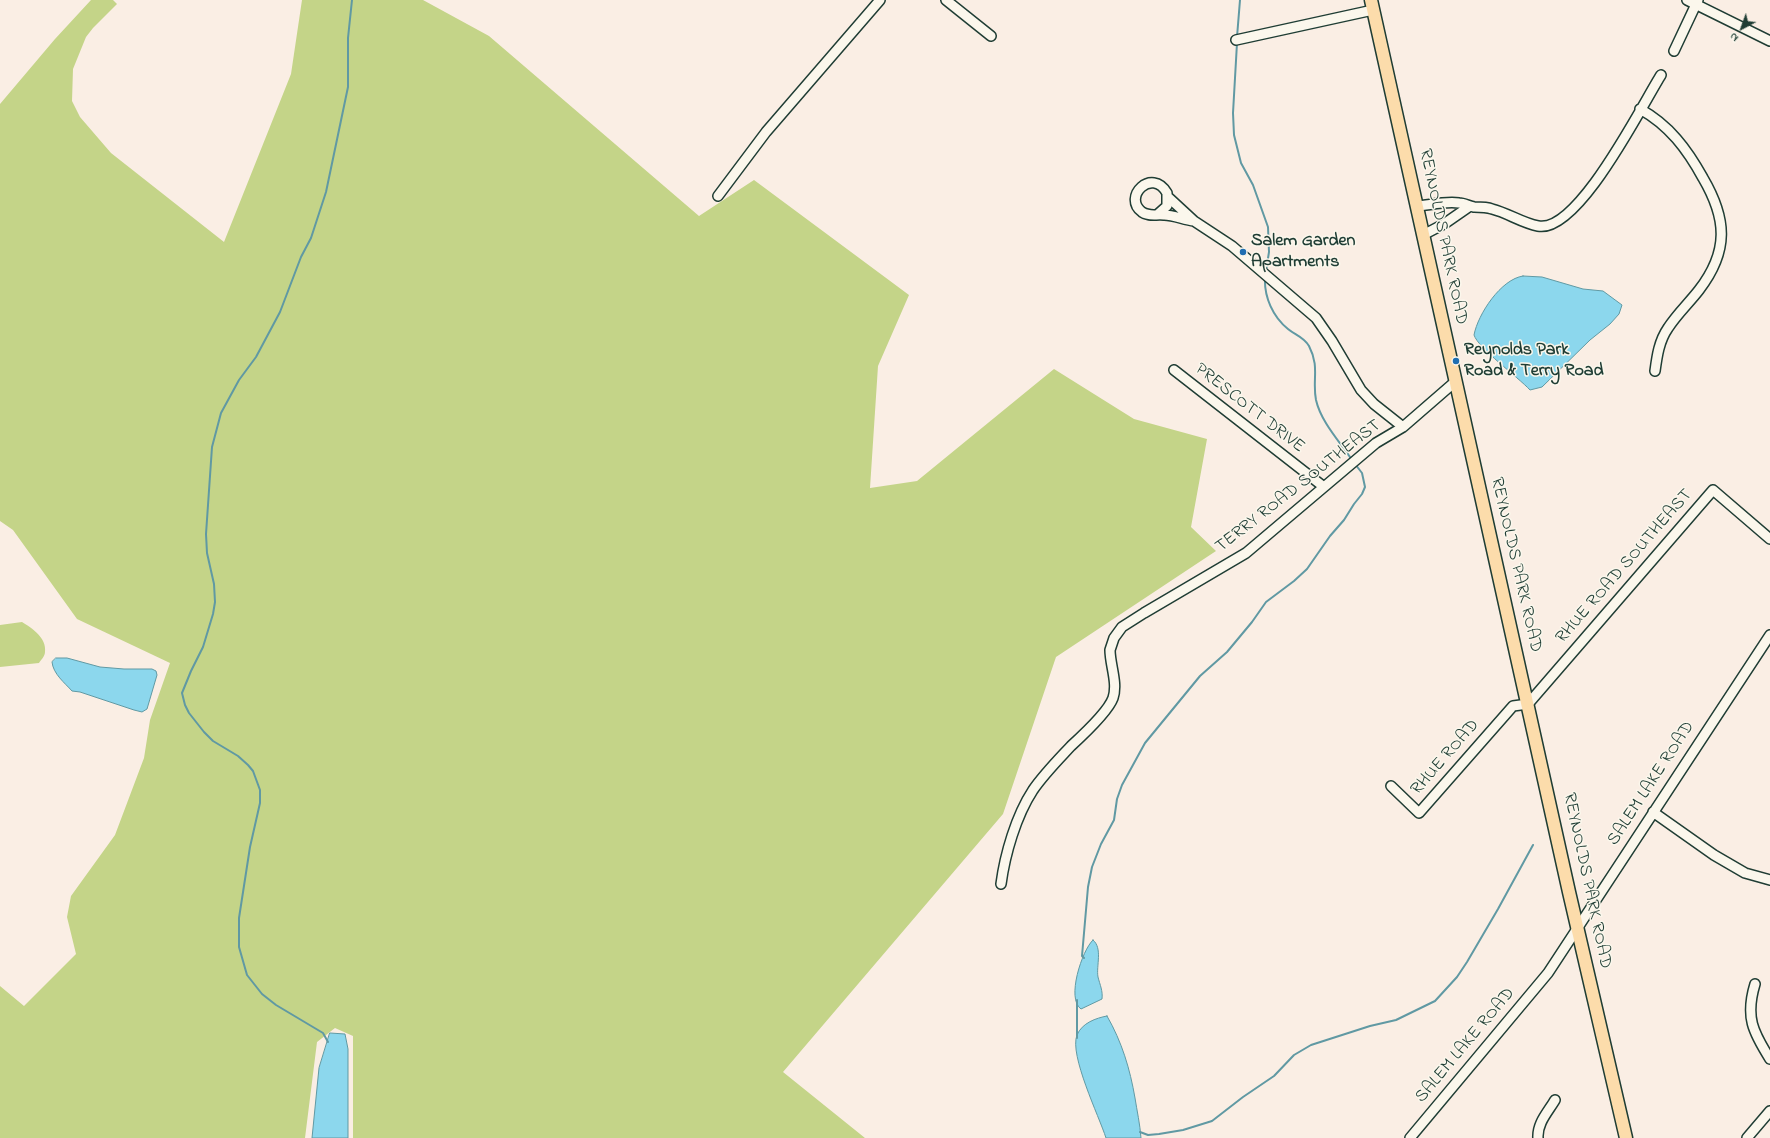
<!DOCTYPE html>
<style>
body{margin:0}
#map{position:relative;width:1770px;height:1138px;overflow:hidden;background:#faeee4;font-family:"Indie Flower",sans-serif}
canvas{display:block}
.north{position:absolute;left:1722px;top:8px;width:40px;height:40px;-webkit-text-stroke:3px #fbf7ec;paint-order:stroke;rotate:221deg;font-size:11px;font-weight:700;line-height:16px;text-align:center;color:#1f3d34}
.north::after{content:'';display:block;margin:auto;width:14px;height:18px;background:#1f3d34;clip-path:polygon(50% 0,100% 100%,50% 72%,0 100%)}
</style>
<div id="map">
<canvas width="1770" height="1138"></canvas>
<div class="north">N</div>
</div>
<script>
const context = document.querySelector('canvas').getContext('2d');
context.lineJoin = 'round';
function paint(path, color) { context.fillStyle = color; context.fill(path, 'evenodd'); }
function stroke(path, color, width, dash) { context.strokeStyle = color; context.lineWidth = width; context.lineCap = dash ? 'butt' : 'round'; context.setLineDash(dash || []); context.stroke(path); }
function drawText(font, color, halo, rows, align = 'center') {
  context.font = font + ' "Indie Flower",sans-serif'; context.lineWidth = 3; context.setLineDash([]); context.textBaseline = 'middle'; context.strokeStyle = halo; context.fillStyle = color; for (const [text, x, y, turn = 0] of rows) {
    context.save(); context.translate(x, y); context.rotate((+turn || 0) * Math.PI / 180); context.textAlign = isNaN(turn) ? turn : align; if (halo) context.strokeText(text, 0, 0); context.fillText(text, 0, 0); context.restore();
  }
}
const green = new Path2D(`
 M91,0H113L117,4L93,28L86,37L73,69L72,101L80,117L111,153L224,242L291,74L302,0H423L489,36L699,216L754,180L909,295L878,366L870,488L917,481L1054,369L1134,419L1207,439L1191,527L1216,551L1056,657L1003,814L783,1072L865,1138H353V1036L335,1028L317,1042L305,1138H0V986L24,1006L76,954L67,917L71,896L115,835L144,758L150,720L170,663L77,619L13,530L0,521V104L55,39Z
 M22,622C32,628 47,638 45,652C45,656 41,660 39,663L0,667V625Z`);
const water = new Path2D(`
 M1523,276L1542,277L1583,289L1603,291L1622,305L1619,314L1610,324L1590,340L1542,387L1530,390C1518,377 1478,348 1474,335C1478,314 1501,279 1523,276Z
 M56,658H67L100,667L124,669H152L156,671L157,675L147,709L142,712L134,710L80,692L72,691C65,683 53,674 52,662Z
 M1093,940C1103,948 1096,966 1098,977C1100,985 1103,991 1102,999L1081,1009C1066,999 1082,950 1093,940Z
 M1107,1016C1122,1042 1130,1069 1135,1098C1137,1111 1140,1124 1141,1138H1106C1099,1116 1069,1055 1077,1035C1082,1023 1096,1018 1107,1016Z
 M330,1033L345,1034L348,1049V1138H312L319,1068Z`);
const stream = new Path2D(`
 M1237,37L1240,0
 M1237,43L1233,113L1234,135L1241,163L1253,185L1268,227L1269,252L1266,271
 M1265,278C1264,297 1273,317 1288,329C1295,335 1304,337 1309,346C1320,367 1312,380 1316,400C1321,422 1340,442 1352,460
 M1084,958L1082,956L1088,887L1092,867L1101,844L1114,820L1117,799L1122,785L1145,743L1200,676L1227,652L1252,622L1266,602L1294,581L1307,569L1330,536L1344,520L1354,504L1362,494L1365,487L1362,473L1355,464
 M1077,1038V1000
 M328,1042L323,1033L276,1005L262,994L247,975L239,947V918L250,847L260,803V790L253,771L248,765L238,756L213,741L204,732L189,713L185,705L182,693L191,671L203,647L213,614L215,602L214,584L207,553L206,534L212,447L221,413L239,380L256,357L280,312L301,257L311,238L326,192L348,87V38L352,0
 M1140,1132L1148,1135L1159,1134L1183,1130L1212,1121L1243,1097L1274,1076L1294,1055L1311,1045L1370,1026L1396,1020L1435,1001L1457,977L1467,962L1498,909L1533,845`);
const minor = new Path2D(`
 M946,0L991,36
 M1687,0L1770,41
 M1236,40L1373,10
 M1674,51L1698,0
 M1640,109C1669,125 1687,149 1703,178C1727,219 1729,251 1699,290C1689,303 1677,314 1668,328C1659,341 1657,356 1655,371
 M718,196L766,132L880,0
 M1168,197L1194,221L1232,246L1316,318L1332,341L1361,390L1374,404L1403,427
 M1417,206C1430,205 1446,201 1459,203C1464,203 1469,206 1474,207C1480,207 1487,207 1492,209C1508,213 1522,223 1538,226C1578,234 1642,105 1661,75
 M1158,214L1167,206V193C1152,167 1122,197 1142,212C1149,217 1156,214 1164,215C1174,215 1184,220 1194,221
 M1423,235L1444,224L1470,206
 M1174,370L1324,487
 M1391,786L1419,813L1513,706L1528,704L1713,490L1770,539
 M1653,812L1714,855L1745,873L1770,880
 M1001,884C1005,854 1016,816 1033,790C1044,774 1058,760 1071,746C1083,735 1108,712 1113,698C1118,683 1110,665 1110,650L1114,638L1122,627L1144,613L1246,553L1376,443L1403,427L1456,381
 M1755,984C1745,1017 1753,1032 1770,1059
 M1410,1138L1548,973L1770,635
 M1538,1138C1537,1123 1548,1112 1555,1100
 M1747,1138L1770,1111`);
const major = new Path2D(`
 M1371,0L1569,892L1626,1138`);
const markers = [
 [1243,252,4,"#1f6fb2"],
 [1456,361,4,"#1f6fb2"]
];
const streetNames = [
 ["REYNOLDS PARK ROAD",1442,237,78],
 ["PRESCOTT DRIVE",1249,409,38],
 ["TERRY ROAD SOUTHEAST",1299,487,-38],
 ["REYNOLDS PARK ROAD",1515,565,77],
 ["RHUE ROAD SOUTHEAST",1625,567,-49],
 ["RHUE ROAD",1446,758,-49],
 ["SALEM LAKE ROAD",1652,784,-57],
 ["REYNOLDS PARK ROAD",1586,881,78],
 ["SALEM LAKE ROAD",1466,1046,-50]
];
const poiNames = [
 ["Salem Garden",1251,242],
 ["Apartments",1251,263],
 ["Reynolds Park",1464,351],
 ["Road & Terry Road",1464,372]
];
paint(green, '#c4d488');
paint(water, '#8cd7ed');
stroke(water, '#6099a3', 1);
stroke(stream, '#6099a3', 2);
stroke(minor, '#1f3d34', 12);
stroke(major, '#1f3d34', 15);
stroke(minor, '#fbf7ec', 9);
stroke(major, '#fcdcab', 12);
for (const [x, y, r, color] of markers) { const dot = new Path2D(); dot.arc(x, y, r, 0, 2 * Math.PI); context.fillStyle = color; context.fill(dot); stroke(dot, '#fbf7ec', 1.5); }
drawText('18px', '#1f3d34', '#fbf7ec', streetNames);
drawText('bold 18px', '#1f3d34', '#fbf7ec', poiNames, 'left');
</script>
